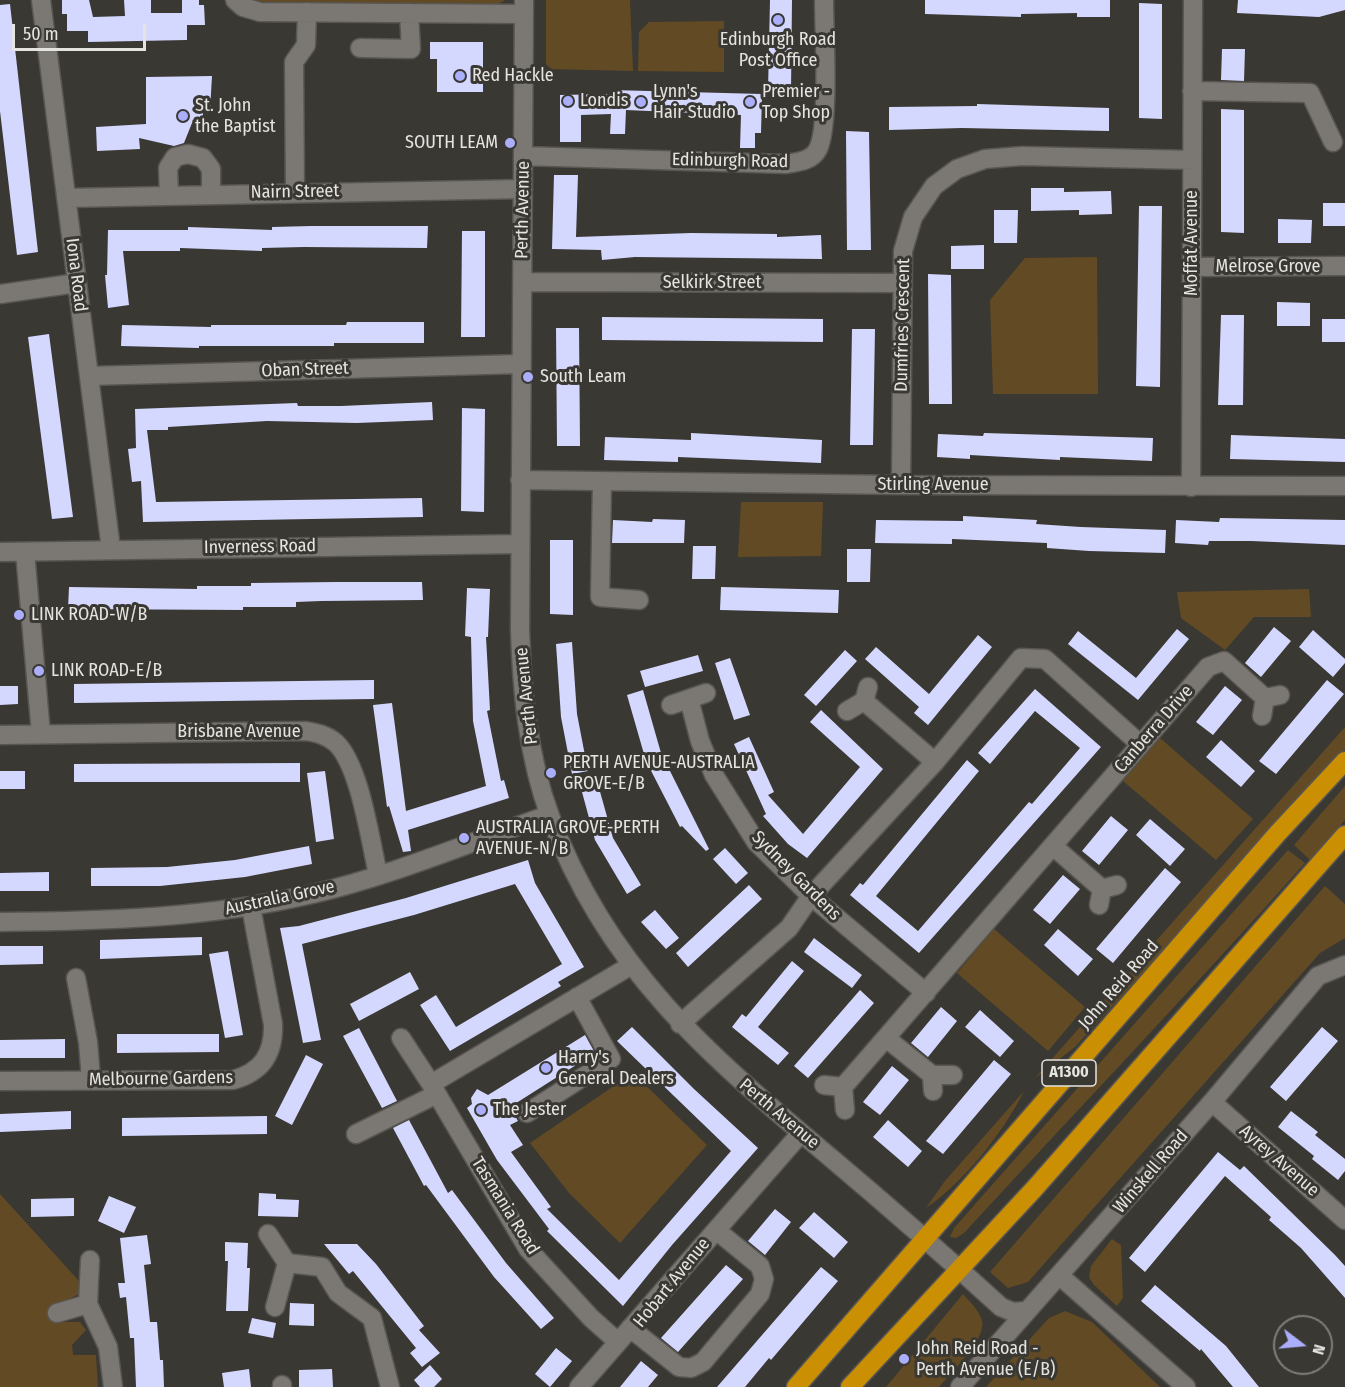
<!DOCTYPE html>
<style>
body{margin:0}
#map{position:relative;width:1345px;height:1387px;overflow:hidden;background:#3a3833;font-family:"Fira Sans Condensed",sans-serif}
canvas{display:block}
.north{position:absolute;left:1273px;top:1315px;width:60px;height:60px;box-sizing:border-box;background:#3a3833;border:2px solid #7f7d79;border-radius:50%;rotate:106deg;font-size:16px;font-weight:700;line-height:24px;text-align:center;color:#e6e4e1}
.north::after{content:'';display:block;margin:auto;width:21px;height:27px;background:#abaffb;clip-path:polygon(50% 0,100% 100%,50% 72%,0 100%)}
.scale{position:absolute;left:12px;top:24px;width:134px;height:27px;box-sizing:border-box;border:3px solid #e6e4e1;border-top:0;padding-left:8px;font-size:18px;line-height:21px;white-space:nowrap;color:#e6e4e1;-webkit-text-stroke:4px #3a3833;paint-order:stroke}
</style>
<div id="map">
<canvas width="1345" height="1387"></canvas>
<div class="north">N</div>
<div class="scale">50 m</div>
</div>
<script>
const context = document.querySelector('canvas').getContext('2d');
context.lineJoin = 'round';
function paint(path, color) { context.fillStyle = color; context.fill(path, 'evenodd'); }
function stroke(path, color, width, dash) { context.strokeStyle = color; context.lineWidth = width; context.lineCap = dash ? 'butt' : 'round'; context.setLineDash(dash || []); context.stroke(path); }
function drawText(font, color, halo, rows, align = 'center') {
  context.font = font + ' "Fira Sans Condensed",sans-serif'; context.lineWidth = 6; context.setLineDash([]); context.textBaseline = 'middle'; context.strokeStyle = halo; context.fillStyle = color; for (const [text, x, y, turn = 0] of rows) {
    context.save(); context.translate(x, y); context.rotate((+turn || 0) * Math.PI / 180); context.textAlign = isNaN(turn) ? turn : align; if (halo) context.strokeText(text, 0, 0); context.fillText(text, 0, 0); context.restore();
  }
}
const green = new Path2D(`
 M243,0H505L497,5H254Z
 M546,0H630L633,71L551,69L546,64Z
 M724,21V72L638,71L639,32L649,22Z
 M1097,257L1098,394H993L990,300L1025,258Z
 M741,502H823L821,556L738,557Z
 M1309,589L1311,617H1254L1225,650L1181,618L1177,592Z
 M1345,727V749L1312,788L1075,1047L1035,1078Z
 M1160,738L1253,819L1216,860L1123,781Z
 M1345,786V820L1310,860L1294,845Z
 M1288,850L1305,863C1194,988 1078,1109 964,1233L956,1238L950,1237L954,1228Z
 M1325,886L1345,904V938L1320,953L1028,1282L1008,1288L990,1272Z
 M994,929L1085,1007L1048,1051L957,973Z
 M633,1073L707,1145L620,1243L569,1193L530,1143Z
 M1024,1091C1003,1133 965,1181 926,1208L945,1181Z
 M0,1194L79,1281V1294L48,1310L52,1322H80L86,1330L72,1345L73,1355H96L98,1387H0Z
 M1112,1239L1121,1245L1123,1298L1117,1306L1094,1285L1089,1277L1091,1266Z
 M963,1294C970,1302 980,1311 982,1321C987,1338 950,1374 939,1387H886Z
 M1065,1311L1092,1322L1160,1387H986L1049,1318Z`);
const building = new Path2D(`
 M62,0H89L93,17L125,16L124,0H151V13H182V0H199V5H204L205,25H187V40L88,42V31H67V14H62Z
 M770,0H792L791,91H768Z
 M925,0H1110V17H1077V13L1021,14V17L925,14Z
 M1238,0H1345V10L1319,17L1237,13Z
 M1139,3L1162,4V119L1139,118Z
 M10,4L38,252L17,255L0,111V5Z
 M430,42H483V92H437V59H430Z
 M1222,49H1245L1244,81L1221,80Z
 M212,76L210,111L203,110V122L192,123L184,143L174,146L139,138L140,149L97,151L96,127L146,124V77Z
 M611,90L762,94L761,133H755V148H740L741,115L626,110L625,134H610L611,114L581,115V142H560V95L611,94Z
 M977,104L1109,108V131L962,128L889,130V107L977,106Z
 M1221,109L1244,110V233L1221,232Z
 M846,131L869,132L871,250H847Z
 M554,175H578L576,237L691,233L777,234V237L821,235L822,259L635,257L602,260L601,250L552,249Z
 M1031,188H1064V192L1111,191L1112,214L1079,215V210L1031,211Z
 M1323,203H1345V226H1323Z
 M1139,206H1162L1160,387L1136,386Z
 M994,210H1018L1017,243H994Z
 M1278,219L1312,220L1311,243H1278Z
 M312,226H428L427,248L304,247L262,248V251L180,248V251H123L129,305L108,308L105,275H107L108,230H188V227L272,230V227Z
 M462,231H485V337H461Z
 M984,245V269H951V246Z
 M928,274L951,275L952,404H929Z
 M1277,302L1310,303V326H1277Z
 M1221,315H1244L1243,405H1218Z
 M602,317L823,319V342L602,340Z
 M1322,319H1345V342H1322Z
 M347,322H424V343H334V346H199V348L121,346L122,325L211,327V325H346Z
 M556,328H579L580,446H557Z
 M852,329H875L873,445H850Z
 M49,334L73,517L52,519L28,337Z
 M432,402L433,420L357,423L267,421L168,427V430H147L156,502L422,498L423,517L143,522L141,481L132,482L128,449L136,448L135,409L297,403L298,406H341Z
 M462,408L485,409L484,512L461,511Z
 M691,433L822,440L821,463L678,457V462L604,460L605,437L691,440Z
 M984,433L1153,438L1152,461L1060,457V460L970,455V459L937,457L938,434L983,436Z
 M1231,435L1345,439V462L1230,459Z
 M963,516L1037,520L1036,524L1081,527L1166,530L1165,553L1089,551L1047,548V543L952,539V544L875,543L876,520L963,521Z
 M1220,518L1345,520V545L1251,541H1209L1208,545L1175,543L1176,520L1219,522Z
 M653,519L685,520L684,543H612L613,520L652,522Z
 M550,540H573V615L550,614Z
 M693,546H716L715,579H692Z
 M847,549H871L870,582H847Z
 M337,582H422L423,600L321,601L296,602V607H243V610L68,609L69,587L197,589V586H251V583Z
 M721,587L839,590L838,613L720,610Z
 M467,588L490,589L488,637H486L490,710L487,711L501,781L504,780L509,798L408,830L411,851L403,852L389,806L387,807L373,705L392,703L406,811L486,786L473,721L471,637L465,636Z
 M1274,627L1291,641L1261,677L1245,663Z
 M1177,629L1189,639L1138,700L1068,644L1078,631L1136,678Z
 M1313,630L1345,659V663L1333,677L1299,647Z
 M978,635L992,647L928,725L914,713L919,707L865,659L876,647L929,694Z
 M572,642L577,714L588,771L572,774L561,717L556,644Z
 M845,650L857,661L816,706L804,695Z
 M698,655L703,671L645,687L640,671Z
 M730,658L750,715L734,720L715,663Z
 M374,680V699L74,703V684Z
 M1327,680L1344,694L1276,774L1259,761Z
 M0,686H18V704L0,705Z
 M1225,686L1242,700L1213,735L1196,722Z
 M1035,689L1101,747L919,953L850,895L860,883L863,885L967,760L979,771L876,896L918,931L1029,802L1032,804L1080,748L1035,711L990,764L978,753Z
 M643,690L661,753L709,849L706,851L682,826L680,827L646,761L627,695Z
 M821,710L883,769L807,858L788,844L763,816L766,814L734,744L749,737L774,792L768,795L803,834L860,767L810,722Z
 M1221,740L1255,771L1241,787L1206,757Z
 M300,763V782H74V764Z
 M0,771H25V789H0Z
 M325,771L334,839L316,842L307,773Z
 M599,788L613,838L641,885L627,894L595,840L582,792Z
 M1111,816L1128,830L1099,865L1082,851Z
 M1150,819L1185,849L1170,866L1136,835Z
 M309,846L312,864L245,877L160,886H91V868L167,867L235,860Z
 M725,848L748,873L736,884L713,859Z
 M528,860L535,883L584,967L558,982L561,986L450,1051L420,1005L436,995L456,1027L562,964L515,884L414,915L302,944L321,1040L303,1043L280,928L299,926L406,898Z
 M1165,868L1181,882L1113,963L1096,949Z
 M49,872V891H0V873Z
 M1063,875L1080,889L1050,924L1033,910Z
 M749,885L762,899L688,967L676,953Z
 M655,910L679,938L666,949L641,922Z
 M1058,929L1093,959L1078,976L1044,945Z
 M202,937V955L100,959V940Z
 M814,938L862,975L852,988L804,952Z
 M0,946H43V964L0,965Z
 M228,951L243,1035L225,1038L209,954Z
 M792,961L804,971L758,1027L789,1053L778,1065L732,1027L742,1014L746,1017Z
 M410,972L419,989L359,1021L350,1004Z
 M860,990L874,1003L808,1078L794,1066Z
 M941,1007L957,1021L928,1057L911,1043Z
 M980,1010L1014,1041L1000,1057L965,1027Z
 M632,1027L694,1089L758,1148L672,1245L623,1306L547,1231L549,1229L497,1160L467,1108L472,1104L471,1098L477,1089L488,1095L585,1035L595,1053L510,1107L518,1121L510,1125L523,1145L511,1152L551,1207L547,1209L619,1280L731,1151L617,1041Z
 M1322,1027L1338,1041L1286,1101L1270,1087Z
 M359,1028L397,1101L382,1108L343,1036Z
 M117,1034H219V1052L117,1053Z
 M65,1039V1058H0V1040Z
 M306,1055L323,1064L292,1125L275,1116Z
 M994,1060L1011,1074L943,1154L926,1141Z
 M892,1066L909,1080L880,1115L863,1102Z
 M71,1111V1129L0,1132V1114Z
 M1291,1111L1318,1132L1315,1135L1345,1159V1171L1338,1180L1312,1159L1314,1156L1278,1127Z
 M267,1116V1134L122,1136V1118Z
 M409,1120L448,1193L452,1190L506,1263L554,1318L541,1329L494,1277L426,1185L424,1186L393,1128Z
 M888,1120L922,1151L908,1167L873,1137Z
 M1218,1152L1240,1170L1244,1166L1335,1255L1345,1266V1298L1301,1248L1269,1220L1271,1217L1225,1176L1145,1272L1129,1258Z
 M259,1193L276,1194V1199L299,1200L298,1217L258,1216Z
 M109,1196L136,1207L124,1233L98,1221Z
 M74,1198V1216L31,1217V1199Z
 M775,1209L791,1222L765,1255L748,1241Z
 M814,1212L848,1242L834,1258L799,1228Z
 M147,1235L151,1264L144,1265L150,1322H157L160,1360H163L164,1387H136L134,1338H130L126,1297L120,1298L118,1283H125L120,1238Z
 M225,1242L248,1243L247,1268H250L248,1311H226L228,1261H225Z
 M324,1244H357L376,1264L424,1326L419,1330L440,1353L422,1367L410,1353L416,1348L353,1271L349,1274Z
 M726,1265L743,1279L678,1352L661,1338Z
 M821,1267L838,1281L771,1360L769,1358L745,1387H717Z
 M1155,1285L1226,1346L1259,1387H1233L1201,1349L1200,1351L1141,1301Z
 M290,1303L314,1304V1326L289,1325Z
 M252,1318L276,1323L273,1338L248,1333Z
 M556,1348L572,1361L550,1387L535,1374Z
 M641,1361L658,1375L648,1387H620Z
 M430,1365L442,1379L434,1387H420L414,1380Z
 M249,1369L251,1387H224L222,1373Z
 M332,1369L333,1387H299V1370Z`);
const minor = new Path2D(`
 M41,0L111,549
 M235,0L243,7L260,12L524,14
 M524,0L520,629C522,692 528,757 550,816C607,970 709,1055 831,1158C888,1206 945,1256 1001,1307L1013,1312L1026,1311
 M360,48L411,49L409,13
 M1192,91L1310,93L1333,142
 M523,156L786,164C798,162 812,161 818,149C830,124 824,32 824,0
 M295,192L294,62L306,45L307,12
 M169,194L168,168L175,157L188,154L203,158L211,169V193
 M66,198L523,189
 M1192,267L1345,266
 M522,282L902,283
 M0,294L77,283
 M89,376L521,364
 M520,480L901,485L1345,486
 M602,482L600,597L639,600
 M901,485L903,251L913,217L934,186L957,169L985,159L1022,156L1192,160
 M1191,487L1193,0
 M0,552L519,544
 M25,552L41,734
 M689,699L700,741L714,775L756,842L811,896L926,993
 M864,701L935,762
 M671,705L706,693
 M847,711L864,701L868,687
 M1262,716L1265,698L1280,695
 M0,735L306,731C317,733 327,735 336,743C360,766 370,840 378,874
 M1053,846L1102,889
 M1099,905L1102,889L1117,885
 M0,922C105,921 210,918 312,894C391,876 473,841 549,815
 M76,978L88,1042L91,1079
 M680,1024L789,928L811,896L935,762L1021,658L1045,659L1140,744
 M401,1038L431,1084L528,1249L591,1318L618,1342
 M886,1038L932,1075
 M0,1081L233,1080C262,1072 274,1054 273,1024L251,907
 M431,1084L630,966
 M824,1085L843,1087L845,1110
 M843,1087L1208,667L1224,661L1265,698
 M933,1091L932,1075H953
 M1212,1102L1345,1220
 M527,1113L611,1059L577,997
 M356,1134L437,1094
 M268,1234L287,1263L322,1267L338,1293L372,1318L390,1387
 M90,1260L88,1304L108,1347L113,1387
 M1060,1276L1186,1387
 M275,1307L287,1263
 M57,1313L88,1304
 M630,1328L679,1367L691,1368L703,1362L760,1294L764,1279L760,1266L716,1230
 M282,1385V1387
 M579,1387L801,1133
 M960,1387L1212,1102L1318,976L1345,965`);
const highway = new Path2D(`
 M796,1387L1277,834L1345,761
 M850,1387L1035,1188L1345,835`);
const markers = [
 [778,20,6,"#abaffb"],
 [460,76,6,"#abaffb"],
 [568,101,6,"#abaffb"],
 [641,102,6,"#abaffb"],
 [750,102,6,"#abaffb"],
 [183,116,6,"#abaffb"],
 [510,143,6,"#abaffb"],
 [528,377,6,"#abaffb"],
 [19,615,6,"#abaffb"],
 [39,671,6,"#abaffb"],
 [551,773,6,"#abaffb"],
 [464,838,6,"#abaffb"],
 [546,1068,6,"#abaffb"],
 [481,1110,6,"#abaffb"],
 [904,1359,6,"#abaffb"]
];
const shields = [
 [1069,1073,54]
];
const shieldNames = [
 ["A1300",1069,1073]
];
const poiNames = [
 ["Edinburgh Road",778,40,"center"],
 ["Post Office",778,61,"center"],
 ["Red Hackle",472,76],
 ["Lynn's",653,92],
 ["Hair Studio",653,113],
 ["Premier -",762,92],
 ["Top Shop",762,113],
 ["Londis",580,101],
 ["St. John",195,106],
 ["the Baptist",195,127],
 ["SOUTH LEAM",498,143,"right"],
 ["South Leam",540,377],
 ["LINK ROAD-W/B",31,615],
 ["LINK ROAD-E/B",51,671],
 ["PERTH AVENUE-AUSTRALIA",563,763],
 ["GROVE-E/B",563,784],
 ["AUSTRALIA GROVE-PERTH",476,828],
 ["AVENUE-N/B",476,849],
 ["Harry's",558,1058],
 ["General Dealers",558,1079],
 ["The Jester",493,1110],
 ["John Reid Road -",916,1349],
 ["Perth Avenue (E/B)",916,1370]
];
const streetNames = [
 ["Edinburgh Road",730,161,1],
 ["Nairn Street",295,192,-1],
 ["Perth Avenue",523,210,-89],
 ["Moffat Avenue",1192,243,-90],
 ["Melrose Grove",1268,267],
 ["Iona Road",76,275,83],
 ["Selkirk Street",712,283],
 ["Dumfries Crescent",903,325,-89],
 ["Oban Street",305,370,-2],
 ["Stirling Avenue",933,485],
 ["Inverness Road",260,547,-1],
 ["Perth Avenue",527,696,-96],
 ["Canberra Drive",1154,729,-49],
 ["Brisbane Avenue",239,732],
 ["Sydney Gardens",796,876,45],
 ["Australia Grove",280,898,-12],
 ["John Reid Road",1119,985,-49],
 ["Melbourne Gardens",161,1079,-1],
 ["Perth Avenue",779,1114,40],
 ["Ayrey Avenue",1279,1161,41],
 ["Winskell Road",1151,1172,-49],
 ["Tasmania Road",505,1206,58],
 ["Hobart Avenue",672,1283,-51]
];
paint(green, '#624b24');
paint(building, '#d4d8ff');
stroke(minor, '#585652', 21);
stroke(highway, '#585652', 21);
stroke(minor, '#7b7874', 18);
stroke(highway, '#cb8f04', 18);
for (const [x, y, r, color] of markers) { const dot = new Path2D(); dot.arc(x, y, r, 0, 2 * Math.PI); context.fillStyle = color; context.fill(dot); stroke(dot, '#3a3833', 2); }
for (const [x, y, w] of shields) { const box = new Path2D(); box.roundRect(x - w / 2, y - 13, w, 26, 4.5); context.fillStyle = '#3a3833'; context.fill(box); stroke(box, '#e6e4e1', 1.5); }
drawText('bold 16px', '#e6e4e1', null, shieldNames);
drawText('18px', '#e6e4e1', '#3a3833', poiNames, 'left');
drawText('18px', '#e6e4e1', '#3a3833', streetNames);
</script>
